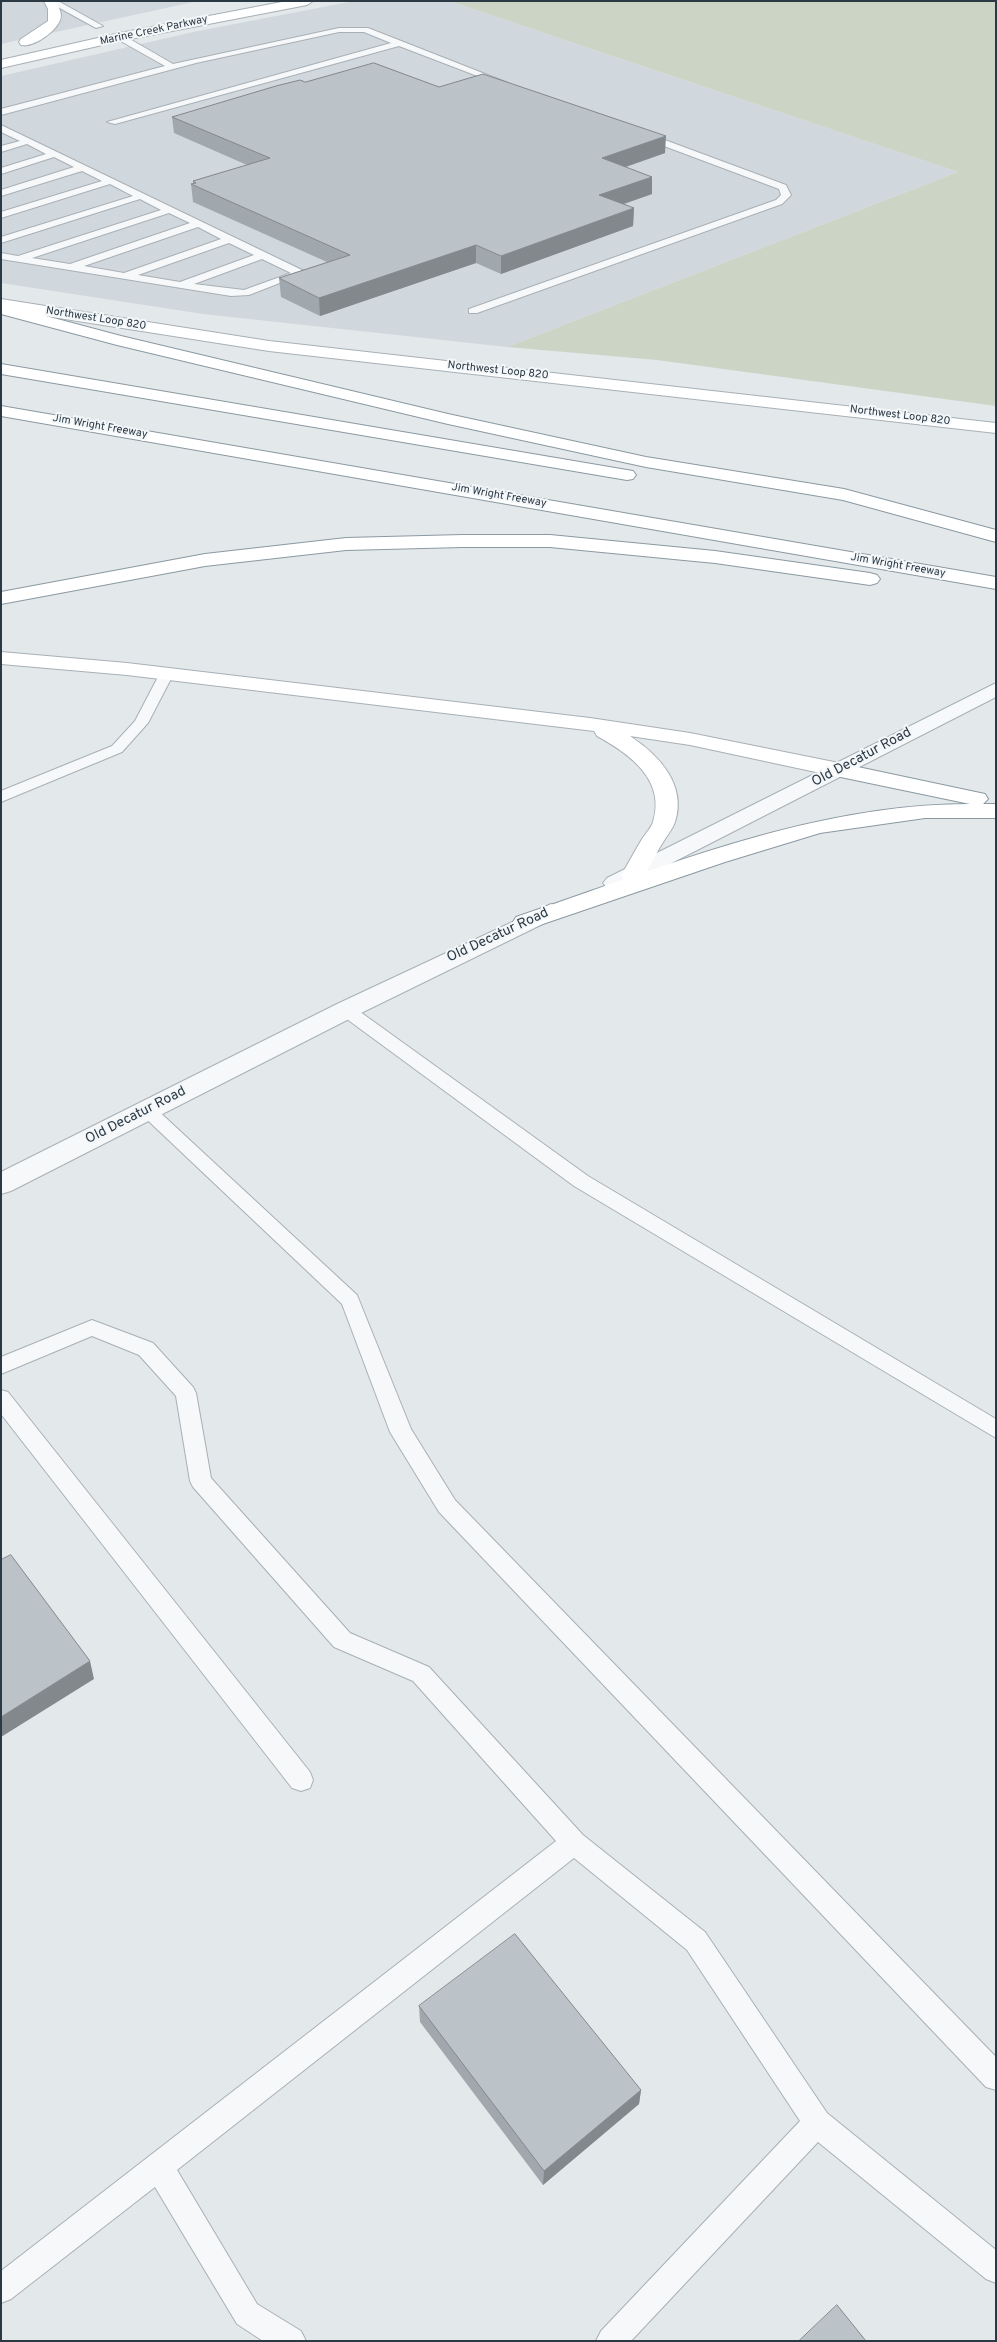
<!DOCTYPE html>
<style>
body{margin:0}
#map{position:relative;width:997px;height:2342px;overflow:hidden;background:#e3e8eb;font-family:Overpass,sans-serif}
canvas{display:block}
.frame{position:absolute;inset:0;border:2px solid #2b3944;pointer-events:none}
</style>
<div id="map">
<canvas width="997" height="2342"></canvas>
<div class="frame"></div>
</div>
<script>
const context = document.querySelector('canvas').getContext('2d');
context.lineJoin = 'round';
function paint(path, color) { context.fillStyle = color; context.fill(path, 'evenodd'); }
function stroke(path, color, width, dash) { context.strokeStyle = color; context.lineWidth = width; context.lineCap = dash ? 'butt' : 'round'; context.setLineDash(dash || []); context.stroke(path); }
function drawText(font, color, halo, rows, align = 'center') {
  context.font = font + ' Overpass,sans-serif'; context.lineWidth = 4; context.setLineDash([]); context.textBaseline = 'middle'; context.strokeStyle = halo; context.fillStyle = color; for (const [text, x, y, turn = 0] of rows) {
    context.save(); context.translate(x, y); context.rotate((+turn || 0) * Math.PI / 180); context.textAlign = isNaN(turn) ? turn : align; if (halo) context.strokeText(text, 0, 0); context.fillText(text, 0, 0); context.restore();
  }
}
const built = new Path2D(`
 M1,1H198L1,44Z
 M354,1H449L958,172L507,347L203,314L1,283V76L193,32Z`);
const green = new Path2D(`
 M449,1H996V406L657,360L507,347L958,172Z`);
const service = new Path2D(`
 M47,1H58L103,26L96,28Z
 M339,28H368L508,83L501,85L399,46L115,124L107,122L391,43L364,32H339L196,63L1,115V109L165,66L117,39V35H123L173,64Z
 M1,125L304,271L305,273L249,295L231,296L1,259V253L18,256L161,210L140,199L1,243V237L133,196L110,184L1,218V212L102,181L82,171L1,196V190L74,167L54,157L1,174V168L46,154L27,144L1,152V146L20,141L1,132ZM169,213L190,223L70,264L32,258ZM198,227L221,239L124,273L84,266ZM229,243L254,255L180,282L138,275ZM262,259L291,273L244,290L194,284Z
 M640,133H646L786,185L791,195L782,204L477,313H469V309L776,200L781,195L779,189L640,137Z
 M167,669L174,673L148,723L122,752L1,802V791L112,746L135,721L160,673Z
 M346,1004L352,1006L588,1176L996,1419V1438L574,1186L340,1014L337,1010L340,1006Z
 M147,1104L153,1106L357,1295L411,1429L455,1500L996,2057V2090L986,2087L439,1512L390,1432L342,1304L141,1114L138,1110L141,1106Z
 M92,1320L153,1343L193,1387L196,1393L211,1478L350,1633L429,1667L583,1835L705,1932L827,2113L996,2250V2283L986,2279L818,2142L631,2341H596L601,2331L800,2121L687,1950L574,1858L177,2170L257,2304L301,2331L306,2341H263L237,2324L155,2187L11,2299L1,2303V2271L556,1841L413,1681L334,1647L193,1487L190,1481L176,1396L139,1355L92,1336L1,1374V1357Z
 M1,1390L8,1392L310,1772L313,1780L310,1788L301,1791L292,1788L1,1414Z`);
const tertiary = new Path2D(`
 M996,683V697L623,888L615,890L607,888L603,883L607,878Z
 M551,904L559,906L563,911L559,916L355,1016L11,1191L1,1194V1172L337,1004Z`);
const secondary = new Path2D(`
 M44,1H56C58,6 61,11 61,16C60,30 33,48 21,45L19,42L21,39L48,21V9Z
 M287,1H313L307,5L120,41L1,68V60L120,33Z
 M1,299L269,341L996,423V433L269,351L1,309Z
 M1,652L127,663L590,718L690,733L839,763L847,765L850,770L847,775L839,777L690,745L630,736C659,755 687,785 675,822C673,828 669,833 665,839C658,850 651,863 645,876L641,881L633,883L625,881L621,876C628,863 635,851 642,839C646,833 651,828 653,822C666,780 630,754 597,736L594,731L127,675L1,664Z`);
const motorway = new Path2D(`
 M1,304L121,336L448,414L646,457L844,489L996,530V542L843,500L646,467L448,424L117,345L1,314Z
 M1,364L627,470L633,471L636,475L633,479L627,480L1,374Z
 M1,406L996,577V589L1,416Z
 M463,535H550L715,551L870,573L877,575L880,579L877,583L870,585L715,563L550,547H463L346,550L205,566L1,604V592L205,554L346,538Z
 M839,763L985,794L988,799L983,804H996V818H925L820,833L725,862L534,927L525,929L516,927L513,922L516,917C664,867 812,804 970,804L831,775L828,770L831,765Z`);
const wall = new Path2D(`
 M305,82L439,87L665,153L626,167L652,194L623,204L634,208L633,226L501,274L476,263L320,316L281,297L279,278L327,262L193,202L191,184H193V181L247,165L174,133L172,117Z
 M419,2006L641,2090L639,2104L543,2185L420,2022Z`);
const shadedWall = new Path2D(`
 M666,136L665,153L602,175V158Z
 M652,177V194L598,213L599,195Z
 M634,208L633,226L501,274V256Z
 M476,245V263L320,316L319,298Z
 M90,1661L94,1679L1,1737V1717Z
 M641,2090L639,2104L543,2185L544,2171Z`);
const building = new Path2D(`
 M374,63L439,87L483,74L666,136L602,158L652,177L599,195L634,208L501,256L476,245L319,298L279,278L350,255L191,184L196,183L193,181L270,158L172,117L276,86L300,80L305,82Z
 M11,1555L90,1661L1,1717V1560Z
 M515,1934L641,2090L544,2171L419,2006Z
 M837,2305L866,2341H799Z`);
const farStreetnames = [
 ["Marine Creek Parkway",154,31,-12],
 ["Northwest Loop 820",96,319,9],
 ["Northwest Loop 820",498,371,6],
 ["Northwest Loop 820",900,416,7],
 ["Jim Wright Freeway",100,427,10],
 ["Jim Wright Freeway",499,496,10],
 ["Jim Wright Freeway",898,566,10]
];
const streetNames = [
 ["Old Decatur Road",862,758,-28],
 ["Old Decatur Road",498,936,-25],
 ["Old Decatur Road",136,1116,-27]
];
paint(built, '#d1d8dd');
paint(green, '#ccd5c5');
stroke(service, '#a8b0b6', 2);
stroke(tertiary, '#a8b0b6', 2);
stroke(secondary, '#a8b0b6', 2);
stroke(motorway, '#8b99a2', 2);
paint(service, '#f6f8fa');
paint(tertiary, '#f6f8fa');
paint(secondary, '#fff');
paint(motorway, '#fff');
paint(wall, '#a1a8ad');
paint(shadedWall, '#83888d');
paint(building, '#bbc3c9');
stroke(building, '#83888d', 1);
drawText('11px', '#2b3944', '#f3f7f9', farStreetnames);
drawText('14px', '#2b3944', '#f3f7f9', streetNames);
</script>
